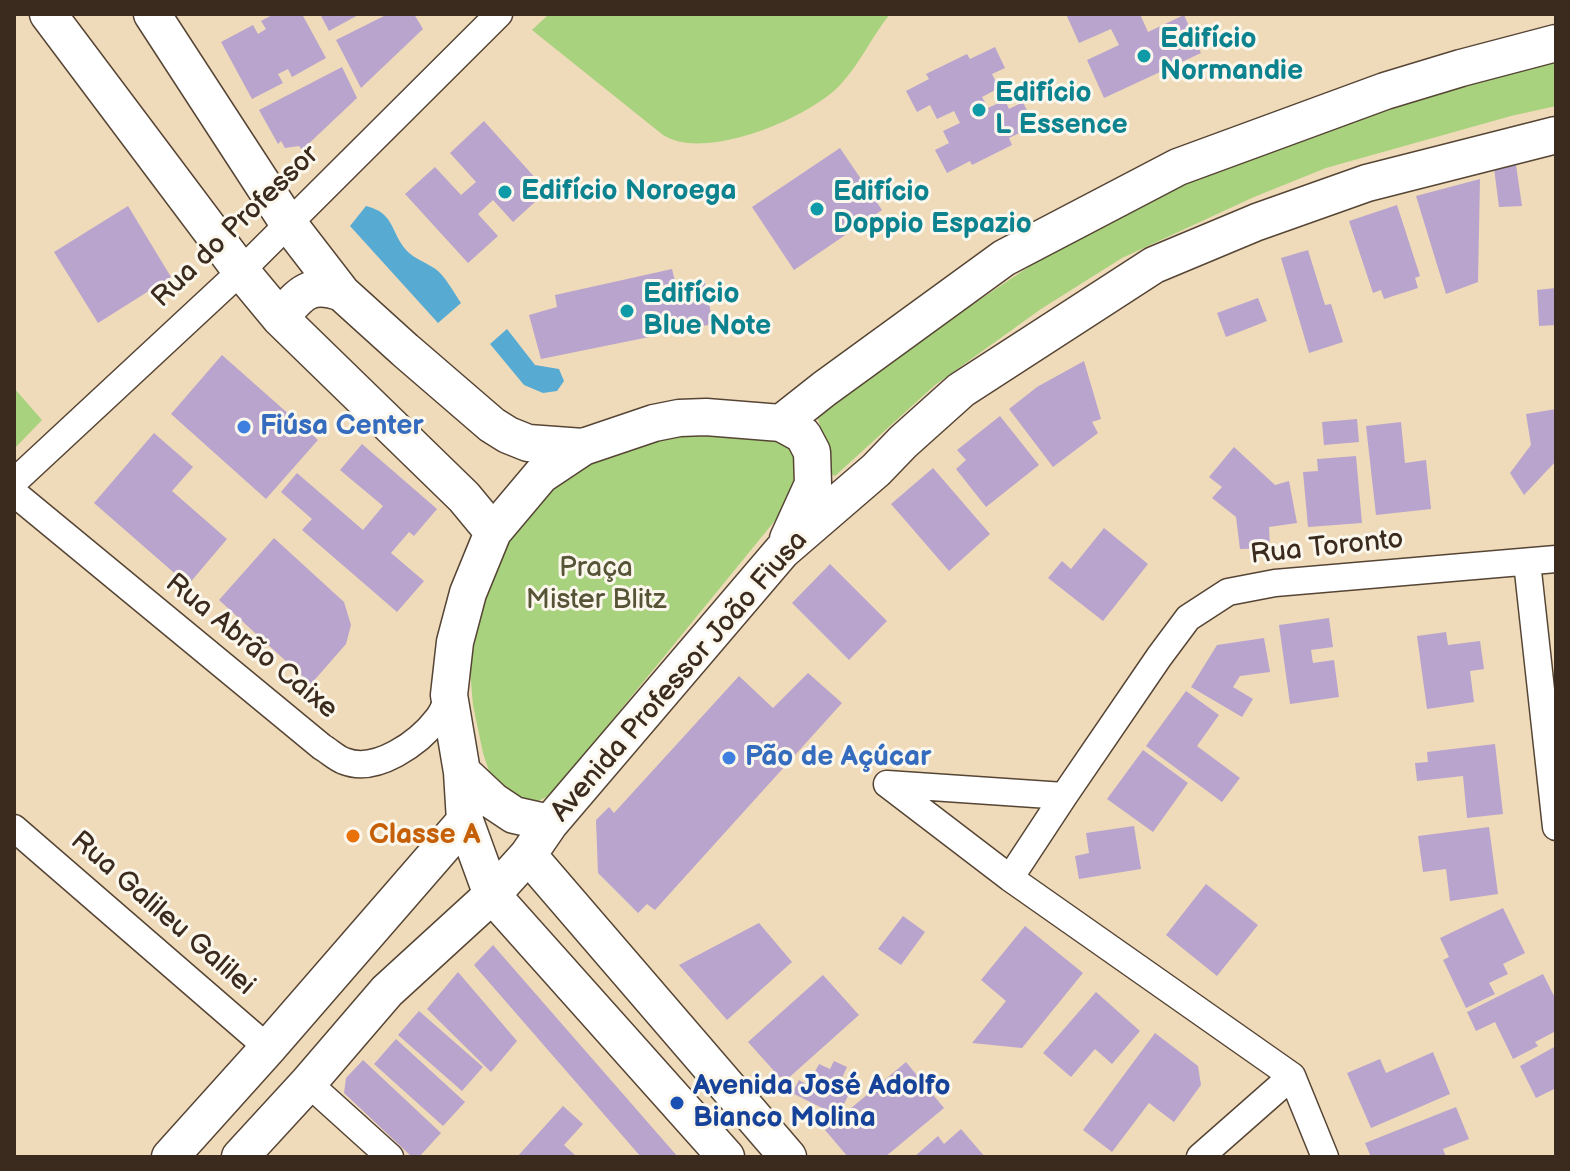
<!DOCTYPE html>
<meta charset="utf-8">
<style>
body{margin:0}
#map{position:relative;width:1570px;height:1171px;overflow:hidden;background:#efdbba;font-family:"Balsamiq Sans",sans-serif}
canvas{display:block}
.frame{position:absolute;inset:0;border:16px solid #3b2a1e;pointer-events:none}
</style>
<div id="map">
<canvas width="1570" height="1171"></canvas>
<div class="frame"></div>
</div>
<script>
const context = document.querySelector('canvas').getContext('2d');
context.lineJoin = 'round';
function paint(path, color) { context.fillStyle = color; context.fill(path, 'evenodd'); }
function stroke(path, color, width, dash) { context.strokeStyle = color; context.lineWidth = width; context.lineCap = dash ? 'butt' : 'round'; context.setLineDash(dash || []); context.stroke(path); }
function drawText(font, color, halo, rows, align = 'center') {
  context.font = font + ' "Balsamiq Sans",sans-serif'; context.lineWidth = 6; context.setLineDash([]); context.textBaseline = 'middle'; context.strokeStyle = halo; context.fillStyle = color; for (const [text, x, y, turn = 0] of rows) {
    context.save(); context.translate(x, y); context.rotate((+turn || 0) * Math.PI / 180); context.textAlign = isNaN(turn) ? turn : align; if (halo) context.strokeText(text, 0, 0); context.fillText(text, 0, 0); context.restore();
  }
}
const green = new Path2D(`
 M549,14H890C872,36 860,64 840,85C809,118 705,162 663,135L532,30Z
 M1556,57V106L1511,116L1326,168L1254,197L1122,258L1041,309L935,385L835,476L831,474L826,444L817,416L966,309L1091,225L1260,149L1404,96Z
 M14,388L42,420L14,449Z
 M690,434L779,441L792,449L797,461V482L782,512L551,795L538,801H521L492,780L483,753L473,705L470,670L479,615L503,549L525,519L554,487L581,467L649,440Z`);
const water = new Path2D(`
 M366,206C395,213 390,232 407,251C415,259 425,262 434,268C445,275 454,293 461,303L438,323L350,226Z
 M507,329L535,365L559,369L564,381L557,391L543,393L524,385L490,344Z`);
const building = new Path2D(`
 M274,14H302L326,58L292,77L288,69L278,74L283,83L252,99L221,42L253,25L258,34L266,29L261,21Z
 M320,14H360L329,31Z
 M388,14H414L423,29L361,88L336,40Z
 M1066,14H1140L1148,32L1184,15L1201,53L1104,98L1087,60L1119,45L1111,29L1079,43Z
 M995,47L1005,68L992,74L999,88L982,97L988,108L1005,100L1009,109L1023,102L1034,126L1009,138L1012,145L972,165L970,161L947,173L935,150L949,143L943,131L960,123L954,111L937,119L930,105L917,112L906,91L929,79L926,74L967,54L970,59Z
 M342,67L357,98L302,150L299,146L285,148L281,141L278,144L259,110Z
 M484,121L547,191L513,222L493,200L478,214L498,236L468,263L405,194L435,167L461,195L476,182L450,153Z
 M840,148L882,210L794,270L752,207Z
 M1516,165L1522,206L1499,207L1494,168Z
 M1480,179L1478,282L1446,294L1416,196Z
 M1397,205L1420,276L1415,278L1418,288L1384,299L1381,290L1373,293L1349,221Z
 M128,206L171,277L98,323L54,252Z
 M1308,250L1325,305L1331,304L1343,342L1309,353L1281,258Z
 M672,269L676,285L704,278L713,324L541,359L529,315L557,307L555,295Z
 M1556,288V325L1539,326L1537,290Z
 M1258,298L1267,321L1226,337L1217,313Z
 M222,355L318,440L266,499L171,414Z
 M1084,361L1101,419L1092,422L1098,433L1053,467L1009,409L1037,387Z
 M1556,409V461L1524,495L1510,473L1531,445L1526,414Z
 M1000,416L1039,465L986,507L956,469L966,460L957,450Z
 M1357,419L1359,442L1324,445L1322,422Z
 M1401,422L1405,463L1426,460L1431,509L1376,515L1366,426Z
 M154,433L193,467L172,491L227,539L188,585L94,503Z
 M362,444L437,509L414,536L409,532L391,553L424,581L397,612L302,530L312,519L281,492L297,473L363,530L383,506L340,470Z
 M1234,447L1275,485L1289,481L1297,523L1269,527L1270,548L1240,549L1236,517L1212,498L1222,487L1209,477Z
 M1356,456L1362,523L1308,527L1303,472L1318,471L1317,459Z
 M933,468L990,534L949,571L891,504Z
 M1104,528L1148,564L1103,621L1048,578L1062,561L1071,569Z
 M274,538L344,602L351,625L346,644L311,684L219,600Z
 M830,564L887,621L849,660L792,603Z
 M1329,618L1333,647L1311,650L1313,663L1334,660L1339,697L1290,704L1279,625Z
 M1446,632L1448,645L1480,641L1484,669L1470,671L1474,702L1427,709L1417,636Z
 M1264,638L1270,672L1240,676L1233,687L1253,699L1242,717L1191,687L1217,645Z
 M808,673L842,703L655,910L647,904L638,913L598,873L596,820L609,807L614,813L739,676L773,708Z
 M1186,691L1219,715L1197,746L1240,778L1222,802L1146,746Z
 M1495,744L1503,814L1467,818L1463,776L1417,781L1415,763L1428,762L1427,752Z
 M1143,750L1188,783L1153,832L1107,799Z
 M1134,826L1141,869L1079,879L1075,856L1089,853L1086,833Z
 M1489,827L1498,894L1450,901L1446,869L1423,872L1418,836Z
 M1206,884L1258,925L1217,976L1166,935Z
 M1503,908L1525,953L1503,964L1508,974L1489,983L1495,994L1466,1008L1443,960L1449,957L1440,938Z
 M903,916L925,932L901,965L878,949Z
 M759,923L792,962L727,1020L679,965Z
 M1025,926L1083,973L1022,1048L972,1043L1006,1001L981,980Z
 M493,945L678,1157H641L474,965Z
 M458,972L517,1041L491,1072L427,1009Z
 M1543,974L1556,1000V1031L1535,1042L1538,1046L1513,1059L1495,1022L1476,1031L1467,1012Z
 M823,975L859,1015L784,1082L748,1042Z
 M1096,992L1140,1031L1112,1064L1095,1049L1071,1077L1043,1053Z
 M419,1011L483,1067L462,1091L398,1035Z
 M1155,1033L1198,1066L1201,1085L1174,1122L1149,1103L1112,1152L1083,1130Z
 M396,1039L465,1102L443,1126L374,1064Z
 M1556,1046V1088L1536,1098L1520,1066Z
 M1433,1052L1450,1094L1371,1128L1347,1073L1380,1059L1386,1073Z
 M363,1060L441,1133L419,1157H412L344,1093L346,1078Z
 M834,1061L847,1067L842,1078L854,1084L838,1116L792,1093L799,1080L808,1085L819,1064L830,1069Z
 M906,1062L944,1108L885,1157H848L825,1130Z
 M563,1106L583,1124L564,1145L577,1157H517Z
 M1456,1107L1469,1139L1443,1149L1446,1157H1371L1365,1143Z
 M961,1129L985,1157H914L938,1136L944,1144Z`);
const street = new Path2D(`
 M14,482L241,271L499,14
 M14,493L322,747C329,751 336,758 344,761C376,774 419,743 438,718C443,712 446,703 449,695
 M1527,562L1556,827
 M887,784L1010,878L1292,1076L1325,1157
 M887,784L1064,796
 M14,828L268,1048
 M1010,878L1064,796L1159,657L1188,618L1228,592L1275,583L1556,559
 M308,1083L390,1157
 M1200,1157L1292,1076`);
const secondary = new Path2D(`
 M48,14L241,271L280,318L464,497L493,532
 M152,14L288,223L342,293L405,350L492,425L508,435L528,443L583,447
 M280,318C300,294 309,281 342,293
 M781,423L803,435L812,452L813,484L788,539
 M462,772L493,801L514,815L550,823
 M528,855L788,1157
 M170,1157L268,1048L465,821
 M240,1157L308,1083L387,991L492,895L528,855L550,823L782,551L876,470L903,442L961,390L1154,265L1257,222L1367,183L1556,135
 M726,1157L492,895L465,821L462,772L449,695L455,642L468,593L493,532L541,475L583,447L654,423L679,418L706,417L781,423L824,389L1004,258L1178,167L1385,91L1461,68L1556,43`);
const markers = [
 [1144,56,8,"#0f9aa8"],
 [979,110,8,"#0f9aa8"],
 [505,192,8,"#0f9aa8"],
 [817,209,8,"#0f9aa8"],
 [627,311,8,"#0f9aa8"],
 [244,427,8,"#3f7fe0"],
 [729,758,8,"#3f7fe0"],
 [353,836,8,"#e8710a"],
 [677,1103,8,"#1a4fb4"]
];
const cultureNames = [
 ["Edifício",1160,40],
 ["Normandie",1160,72],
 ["Edifício",995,94],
 ["L Essence",995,126],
 ["Edifício Noroega",521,192],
 ["Edifício",833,193],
 ["Doppio Espazio",833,225],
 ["Edifício",643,295],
 ["Blue Note",643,327]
];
const streetNames = [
 ["Rua do Professor",236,227,-44],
 ["Rua Toronto",1327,548,-6],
 ["Rua Abrão Caixe",251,647,39],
 ["Avenida Professor João Fiusa",680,677,-49],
 ["Rua Galileu Galilei",162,914,41]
];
const shopNames = [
 ["Fiúsa Center",260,427],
 ["Pão de Açúcar",745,758]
];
const parkNames = [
 ["Praça",596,569],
 ["Mister Blitz",596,601]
];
const foodNames = [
 ["Classe A",369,836]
];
const transitNames = [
 ["Avenida José Adolfo",693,1087],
 ["Bianco Molina",693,1119]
];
paint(green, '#a8d27d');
paint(water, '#57abd3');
paint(building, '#b9a4cd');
stroke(street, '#564535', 29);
stroke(secondary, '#564535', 39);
stroke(street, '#fff', 26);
stroke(secondary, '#fff', 36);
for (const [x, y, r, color] of markers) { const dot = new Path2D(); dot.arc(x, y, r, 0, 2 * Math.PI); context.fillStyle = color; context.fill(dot); stroke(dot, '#fbf7ec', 3); }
drawText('bold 28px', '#0d838f', '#fbf7ec', cultureNames, 'left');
drawText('28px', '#3b2a1e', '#fbf7ec', streetNames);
drawText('bold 28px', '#366cbe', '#fbf7ec', shopNames, 'left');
drawText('28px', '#565436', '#fbf7ec', parkNames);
drawText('bold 28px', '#c56008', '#fbf7ec', foodNames, 'left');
drawText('bold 28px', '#164399', '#fbf7ec', transitNames, 'left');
</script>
